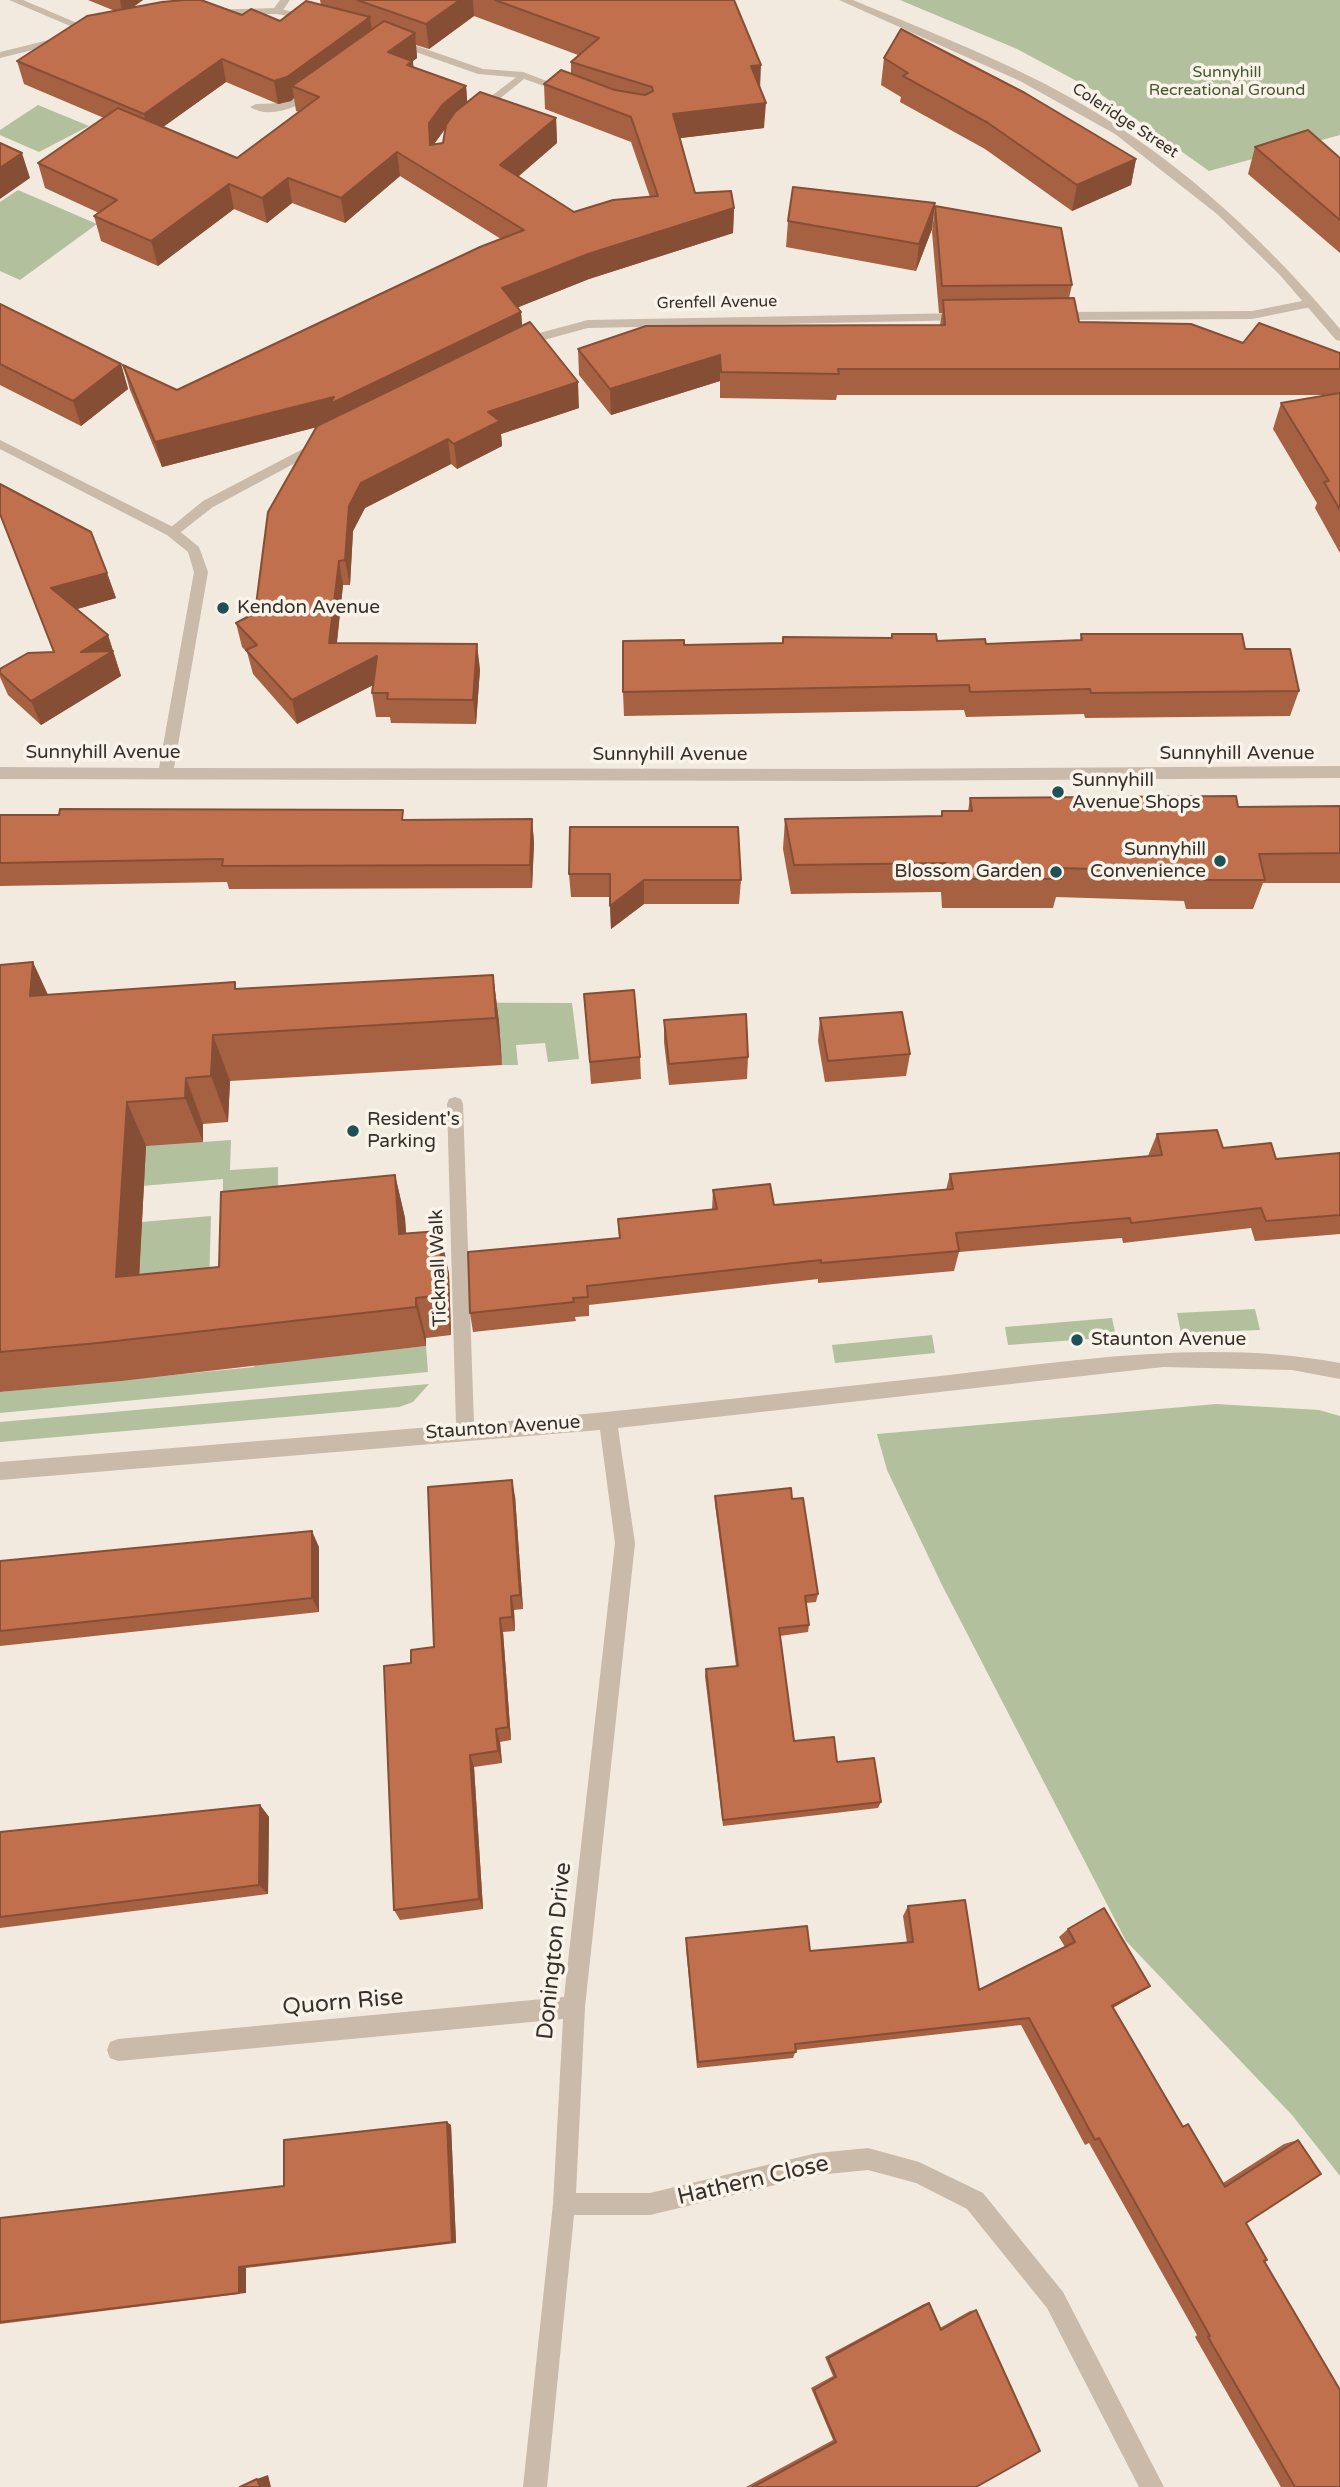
<!DOCTYPE html>
<style>
body{margin:0}
canvas{display:block;background:#f2eade}
</style>
<canvas width="1340" height="2487"></canvas>
<script>
const context = document.querySelector('canvas').getContext('2d');
context.lineJoin = 'round';
function paint(path, color) { context.fillStyle = color; context.fill(path, 'evenodd'); }
function stroke(path, color, width, dash) { context.strokeStyle = color; context.lineWidth = width; context.lineCap = dash ? 'butt' : 'round'; context.setLineDash(dash || []); context.stroke(path); }
function drawText(font, color, halo, rows, align = 'center') {
  context.font = font + ' "Varela Round",sans-serif'; context.lineWidth = 7; context.setLineDash([]); context.textBaseline = 'middle'; context.strokeStyle = halo; context.fillStyle = color; for (const [text, x, y, turn = 0] of rows) {
    context.save(); context.translate(x, y); context.rotate((+turn || 0) * Math.PI / 180); context.textAlign = isNaN(turn) ? turn : align; if (halo) context.strokeText(text, 0, 0); context.fillText(text, 0, 0); context.restore();
  }
}
const green = new Path2D(`
 M900,0H1340V135L1209,171L1099,93L1017,49Z
 M38,105L89,126L39,152L0,135V130Z
 M18,190L97,224L20,280L0,271V202Z
 M70,1001L572,1003L579,1059L548,1062L545,1043L516,1045L518,1065H502L498,1022Z
 M104,1112L203,1142L231,1140L230,1170L278,1167V1202L223,1206V1179L142,1186Z
 M211,1216L209,1287L138,1293L141,1222Z
 M1255,1309L1260,1330L1181,1333L1177,1313Z
 M1112,1318L1116,1337L1008,1345L1005,1327Z
 M932,1335L935,1353L835,1363L832,1345Z
 M426,1346L428,1372L0,1413V1392L254,1367L255,1364Z
 M429,1384L413,1402L399,1407L0,1442V1422Z
 M1216,1404L1319,1410L1340,1416V2176L1292,2115L1126,1941L942,1585L887,1470L877,1434Z`);
const service = new Path2D(`
 M9,0H23L98,32L89,34Z
 M280,0H290L281,13H273L272,11Z
 M523,72L573,91L567,94L524,79L481,114H473V110Z
 M314,89L320,92L318,94C300,106 270,120 250,107L256,104L284,103Z`);
const minor = new Path2D(`
 M277,8L318,18L313,21L277,14L205,16L200,13L205,10Z
 M65,36L69,37V41L0,58V52Z
 M394,38L483,69L523,72L529,75L523,78L478,74L390,43L388,41Z
 M1312,299L1318,303L1316,306L1252,319L1055,320L1049,316L1055,312L1252,311Z
 M964,313L968,314V320L588,328L540,341L519,350L513,346L532,335L588,320Z
 M322,439L329,443L327,446L213,507L177,535H167L165,532L203,501Z
 M455,1097L461,1099L463,1104L474,1424C633,1411 791,1392 949,1375C1079,1360 1210,1339 1340,1363V1379L1292,1370L1163,1367L618,1428L635,1543L585,2007L576,2193H650L817,2153L868,2148L919,2162L983,2193L1063,2292L1164,2487H1139L1047,2308L967,2209L916,2183L868,2170L817,2175L650,2215H574L547,2487H523L553,2204L563,2019L118,2061L110,2058L107,2050L110,2042L118,2039L564,1997L615,1543L600,1430L0,1480V1462L456,1425L447,1104L449,1099Z`);
const tertiary = new Path2D(`
 M839,0H853C932,33 1012,63 1085,106C1184,164 1267,242 1340,329V341L1336,340L1279,274L1217,214L1115,134L1020,81Z
 M0,440L177,529L199,547L208,572L174,768L858,769L1340,766V778L858,781L0,779V767L159,768L194,572L188,552L167,535L0,449Z`);
const wall = new Path2D(`
 M88,0H143L132,8L242,15L280,21L321,5L320,0H734L760,90L764,128L680,138L695,193L734,208L733,233L589,279L518,307L521,312L522,326L579,408L501,434L502,446L457,469L451,464L365,508L353,531L350,585H343L337,643L480,669L476,724L391,723L390,717H376L372,693L373,685L297,724L253,674L247,652L242,647L236,623L255,613L316,427L162,467L130,390L123,365L177,390L501,239L400,176L345,223L292,203L267,223L234,209L158,266L101,241L94,216L99,213L45,188L38,163L104,118L24,84L17,61L115,11ZM474,16L578,55L571,62V74L544,84L545,109L631,142L650,197L574,212L518,177L557,143L556,118L467,102L466,86L413,68V61L417,58L416,45L429,49ZM226,82L278,104L291,101L294,98L296,111L299,112L237,158L163,127ZM445,129L443,143L434,144Z
 M884,58L1136,159L1131,185L1072,211L985,149L900,102L901,97L881,85Z
 M1255,147L1340,158V253L1248,174Z
 M935,203L932,229L916,271L786,247L788,221Z
 M935,206L1072,285L1069,298L1079,322L1243,343L1340,353V553L1315,508L1317,503L1273,429L1281,403L1328,395H837L836,400L720,398V381L611,415L579,375L578,349L940,325L942,313H939L932,232Z
 M0,304L121,364L128,389L81,426L0,385Z
 M0,515L107,573L116,598L76,609L108,635L121,676L41,725L8,695L0,677V669L54,652Z
 M892,634L937,641L986,644L1080,640L1081,634L1245,649L1299,691L1290,716L1085,718L1084,714L966,717L964,710L624,716L623,692L684,645L782,643L783,637L891,638Z
 M970,798L1238,807L1340,806V883H1263L1253,909H1186L1184,901L1056,897L1053,908H942L941,892L791,894L783,849L785,819L941,816L942,811H968Z
 M0,815L405,820L532,819L534,843L532,888L229,889L227,882L0,886Z
 M570,827L741,880L739,904H644L611,929L610,897H571L569,874Z
 M0,965L48,995L238,989L493,975L499,1022L502,1065L230,1081L228,1122L203,1124V1142L146,1146L139,1275L219,1267L395,1175L405,1218L406,1234L449,1273L451,1335L426,1338V1346L121,1381L0,1392Z
 M586,1016L640,1057L641,1079L591,1084Z
 M820,1018L910,1054L906,1076L825,1082L818,1041Z
 M664,1020L748,1057L747,1079L669,1085L664,1042Z
 M1157,1134L1276,1159L1340,1153V1234L1255,1241L1251,1228L1123,1243L1122,1238L959,1252L954,1271L818,1283V1279L589,1305V1316L575,1317L576,1321L473,1332L470,1313L619,1238L618,1219L712,1210L713,1190L774,1205L946,1190L950,1174L1148,1156Z
 M515,1496L523,1609L514,1610L515,1631L503,1632L511,1740L500,1742L502,1763L474,1767L483,1909L400,1920L394,1910L434,1647Z
 M715,1496L792,1499L818,1594L816,1602L806,1603L809,1625L808,1632L780,1636L794,1741L837,1762L881,1802L878,1808L723,1826L705,1676L706,1669L736,1666L715,1504Z
 M319,1547V1612L0,1646V1561Z
 M260,1805L269,1817L268,1894L0,1928V1832Z
 M908,1906L979,1990L1065,1947L1059,1937L1068,1929L1139,1993L1113,2008L1182,2126L1188,2124L1223,2183L1284,2144L1298,2140L1246,2223L1264,2261L1340,2487H1281L1195,2337L1197,2335L1089,2143L1085,2145L1021,2025L796,2050L793,2058L697,2068L686,1947V1938L810,1951L907,1943L903,1916Z
 M451,2125L456,2243L246,2268V2293L0,2324V2218L284,2186Z
 M929,2303L940,2328L970,2311L976,2310V2487H746L833,2440L811,2388L833,2376L825,2357L924,2304Z`);
const shadedWall = new Path2D(`
 M120,0H143L123,14Z
 M460,0H473L474,16L429,49L426,24Z
 M370,17L373,40L292,86L294,98L291,101L278,104L274,81Z
 M415,33L417,58L413,61L415,85L388,52Z
 M222,59L226,82L149,137L144,114Z
 M761,65L760,90L751,66Z
 M466,86L468,111L445,129L432,147L430,145L429,123L443,104Z
 M766,103L764,128L673,139V114Z
 M556,118L557,143L502,190L500,165Z
 M397,152L400,176L345,223L341,198Z
 M22,153L30,178L0,199V168Z
 M1136,159L1131,185L1072,211L1077,185Z
 M288,178L292,203L267,223L262,198Z
 M229,184L234,209L158,266L151,241Z
 M935,203L932,229L916,271L919,244Z
 M734,208L733,233L589,279L504,313L502,288L588,254Z
 M521,312L523,337L333,423L162,467L155,442Z
 M720,355V381L611,415L610,389Z
 M121,364L128,389L81,426L73,401Z
 M578,382L579,408L501,434L502,446L457,469L454,444L488,412Z
 M448,439L451,464L365,508L353,531L350,585L345,560L349,506L361,483Z
 M339,561L343,585L334,667L329,643Z
 M107,573L116,598L60,614L51,588Z
 M108,635L121,676L41,725L31,701L81,652Z
 M477,644L480,669L476,724L473,700Z
 M377,656L381,681L297,724L292,700Z
 M532,819L534,843L532,888L530,865Z
 M644,880V904L611,929L610,906Z
 M33,962L55,1010L30,996Z
 M493,975L499,1022L502,1065L496,1018Z
 M213,1035L230,1081L228,1122L211,1076Z
 M186,1078L203,1124V1142L185,1098Z
 M127,1102L146,1146L137,1318L116,1277Z
 M395,1175L405,1218L409,1276L399,1234Z
 M440,1231L449,1273L451,1335L442,1295Z
 M416,1298L426,1338V1346L416,1307Z
 M512,1480L515,1496L523,1609L520,1595Z
 M312,1531L319,1547V1612L312,1598Z
 M511,1596L514,1610L515,1631L512,1617Z
 M500,1618L503,1632L511,1740L508,1727Z
 M496,1729L500,1742L502,1763L498,1751Z
 M470,1755L474,1767L483,1909L479,1899Z
 M260,1805L269,1817L268,1894L259,1885Z
 M1150,1986L1139,1993L1102,2013L1112,2006Z
 M447,2122L451,2125L456,2243L452,2242Z
 M239,2267L246,2268V2293H239Z
 M268,2475L271,2487H260L257,2479Z`);
const building = new Path2D(`
 M184,0H201L242,15L251,9L280,21L306,1L370,17L287,77L274,81L222,59L144,114L17,61L87,16L162,2Z
 M357,0H460L426,24Z
 M495,0H734L761,65L751,66L766,103L673,114L695,193L731,191L734,208L588,254L502,288L521,312L330,404L334,397L155,442L123,365L177,390L480,247L524,230L397,152L341,198L288,178L262,198L229,184L151,241L94,216L117,200L38,163L118,108L237,158L319,97L292,86L384,21L415,33L388,52L412,61L407,65L466,86L443,104L429,123L430,145L443,143L446,125L455,112L480,92L556,118L500,165L574,212L613,200L658,196L631,117L544,84L561,70L615,90L645,95L653,91L652,87L571,62L599,38Z
 M901,29L1025,93L1136,159L1077,185L988,123L903,76L908,73L884,58Z
 M1308,130L1340,158V220L1255,147Z
 M0,143L22,153L0,168Z
 M793,187L935,203L919,244L788,221Z
 M935,206L1061,228L1072,285L942,286Z
 M1074,298L1079,322L1191,324L1243,343L1259,323L1340,353V369H838L839,374L721,372L720,355L610,389L578,349L646,326L945,325L943,300Z
 M0,304L121,364L73,401L0,364Z
 M530,322L578,382L488,412L500,421L454,444L448,439L361,483L349,506L345,560L339,561L329,643L477,644L473,700L387,699L388,693H372L377,656L292,700L246,650L257,645L236,623L255,613L268,512L317,426Z
 M1340,393V510L1324,482L1329,481L1281,403Z
 M0,484L91,532L107,573L51,588L108,635L81,652L113,651L31,701L0,673V669L28,653L54,652L0,514Z
 M892,634H936L937,641L985,639L986,644L1082,640L1081,634H1242L1245,649H1290L1299,691L1091,693L1090,689L970,692L969,685L623,692V641L684,640V645L783,643V637L892,638Z
 M1236,796L1238,807L1340,806V853L1259,854L1265,880H1196L1195,872L1060,868L1061,879H948L946,863L794,865L785,819L942,816V811H972L970,798Z
 M60,809L403,810L402,820L532,819L530,865L222,866L223,859L0,863V815H59Z
 M570,827H738L741,880H644L610,906V874H569Z
 M33,962L30,996L235,982V989L493,975L496,1018L213,1035L211,1076L186,1078L185,1098L127,1102L116,1277L219,1267L221,1192L395,1175L399,1234L440,1231L442,1295L416,1298V1307L98,1343L0,1352V965Z
 M634,990L640,1057L590,1062L584,994Z
 M902,1012L910,1054L828,1061L820,1018Z
 M746,1014L748,1057L669,1064L664,1020Z
 M1217,1130L1223,1148L1271,1143L1276,1159L1340,1153V1215L1266,1221L1261,1208L1131,1223L1130,1218L956,1233L959,1251L821,1263V1260L587,1286L588,1297L573,1298L574,1302L470,1313L468,1252L620,1238L618,1219L717,1209L713,1190L770,1184L774,1205L953,1189L950,1174L1162,1155L1157,1134Z
 M512,1480L520,1595L511,1596L512,1617L500,1618L508,1727L496,1729L498,1751L470,1755L479,1899L394,1910L384,1666L411,1663V1650L434,1647L428,1487Z
 M791,1488L792,1499L803,1498L818,1594L805,1596L809,1625L779,1628L794,1741L834,1737L837,1762L874,1758L881,1802L723,1820L706,1669L738,1666L715,1496Z
 M312,1531V1598L0,1631V1561Z
 M260,1805L259,1885L0,1917V1832Z
 M965,1900L979,1990L1075,1942L1068,1929L1104,1908L1150,1986L1112,2006L1183,2127L1188,2124L1225,2187L1298,2140L1321,2174L1246,2223L1267,2260L1264,2261L1340,2390V2487H1295L1208,2337L1210,2336L1099,2138L1095,2140L1029,2018L795,2044L796,2052L698,2062L686,1938L807,1926L810,1951L913,1942L908,1906Z
 M447,2122L452,2242L239,2267V2293L0,2322V2218L284,2186V2140Z
 M929,2303L941,2330L976,2310L1040,2451L976,2487H753L836,2442L814,2390L836,2377L828,2358Z
 M257,2479L260,2487H240Z`);
const markers = [
 [223,608,7,"#205057"],
 [1058,792,7,"#205057"],
 [1220,861,7,"#205057"],
 [1056,872,7,"#205057"],
 [353,1131,7,"#205057"],
 [1077,1340,7,"#205057"]
];
const farParknames = [
 ["Sunnyhill",1227,73],
 ["Recreational Ground",1227,91]
];
const farStreetnames = [
 ["Coleridge Street",1125,121,33],
 ["Grenfell Avenue",717,303,-1]
];
const poiNames = [
 ["Kendon Avenue",237,608],
 ["Sunnyhill",1072,781],
 ["Avenue Shops",1072,803],
 ["Sunnyhill",1206,850,"right"],
 ["Convenience",1206,872,"right"],
 ["Blossom Garden",1042,872,"right"],
 ["Resident's",367,1120],
 ["Parking",367,1142],
 ["Staunton Avenue",1091,1340]
];
const streetNames = [
 ["Sunnyhill Avenue",103,753],
 ["Sunnyhill Avenue",1237,754],
 ["Sunnyhill Avenue",670,755],
 ["Ticknall Walk",439,1268,-92],
 ["Staunton Avenue",503,1428,-4]
];
const nearStreetnames = [
 ["Donington Drive",555,1951,-84],
 ["Quorn Rise",343,2003,-5],
 ["Hathern Close",753,2181,-13]
];
paint(green, '#b3c09e');
paint(service, '#c9baaa');
paint(minor, '#c9baaa');
paint(tertiary, '#c9baaa');
paint(wall, '#a66042');
paint(shadedWall, '#874e36');
paint(building, '#c1704d');
stroke(building, '#874e36', 2);
for (const [x, y, r, color] of markers) { const dot = new Path2D(); dot.arc(x, y, r, 0, 2 * Math.PI); context.fillStyle = color; context.fill(dot); stroke(dot, '#f9f3ea', 2.5); }
drawText('16px', '#44542e', '#f9f3ea', farParknames);
drawText('16px', '#372f29', '#f9f3ea', farStreetnames);
drawText('19px', '#372f29', '#f9f3ea', poiNames, 'left');
drawText('19px', '#372f29', '#f9f3ea', streetNames);
drawText('23px', '#372f29', '#f9f3ea', nearStreetnames);
</script>
